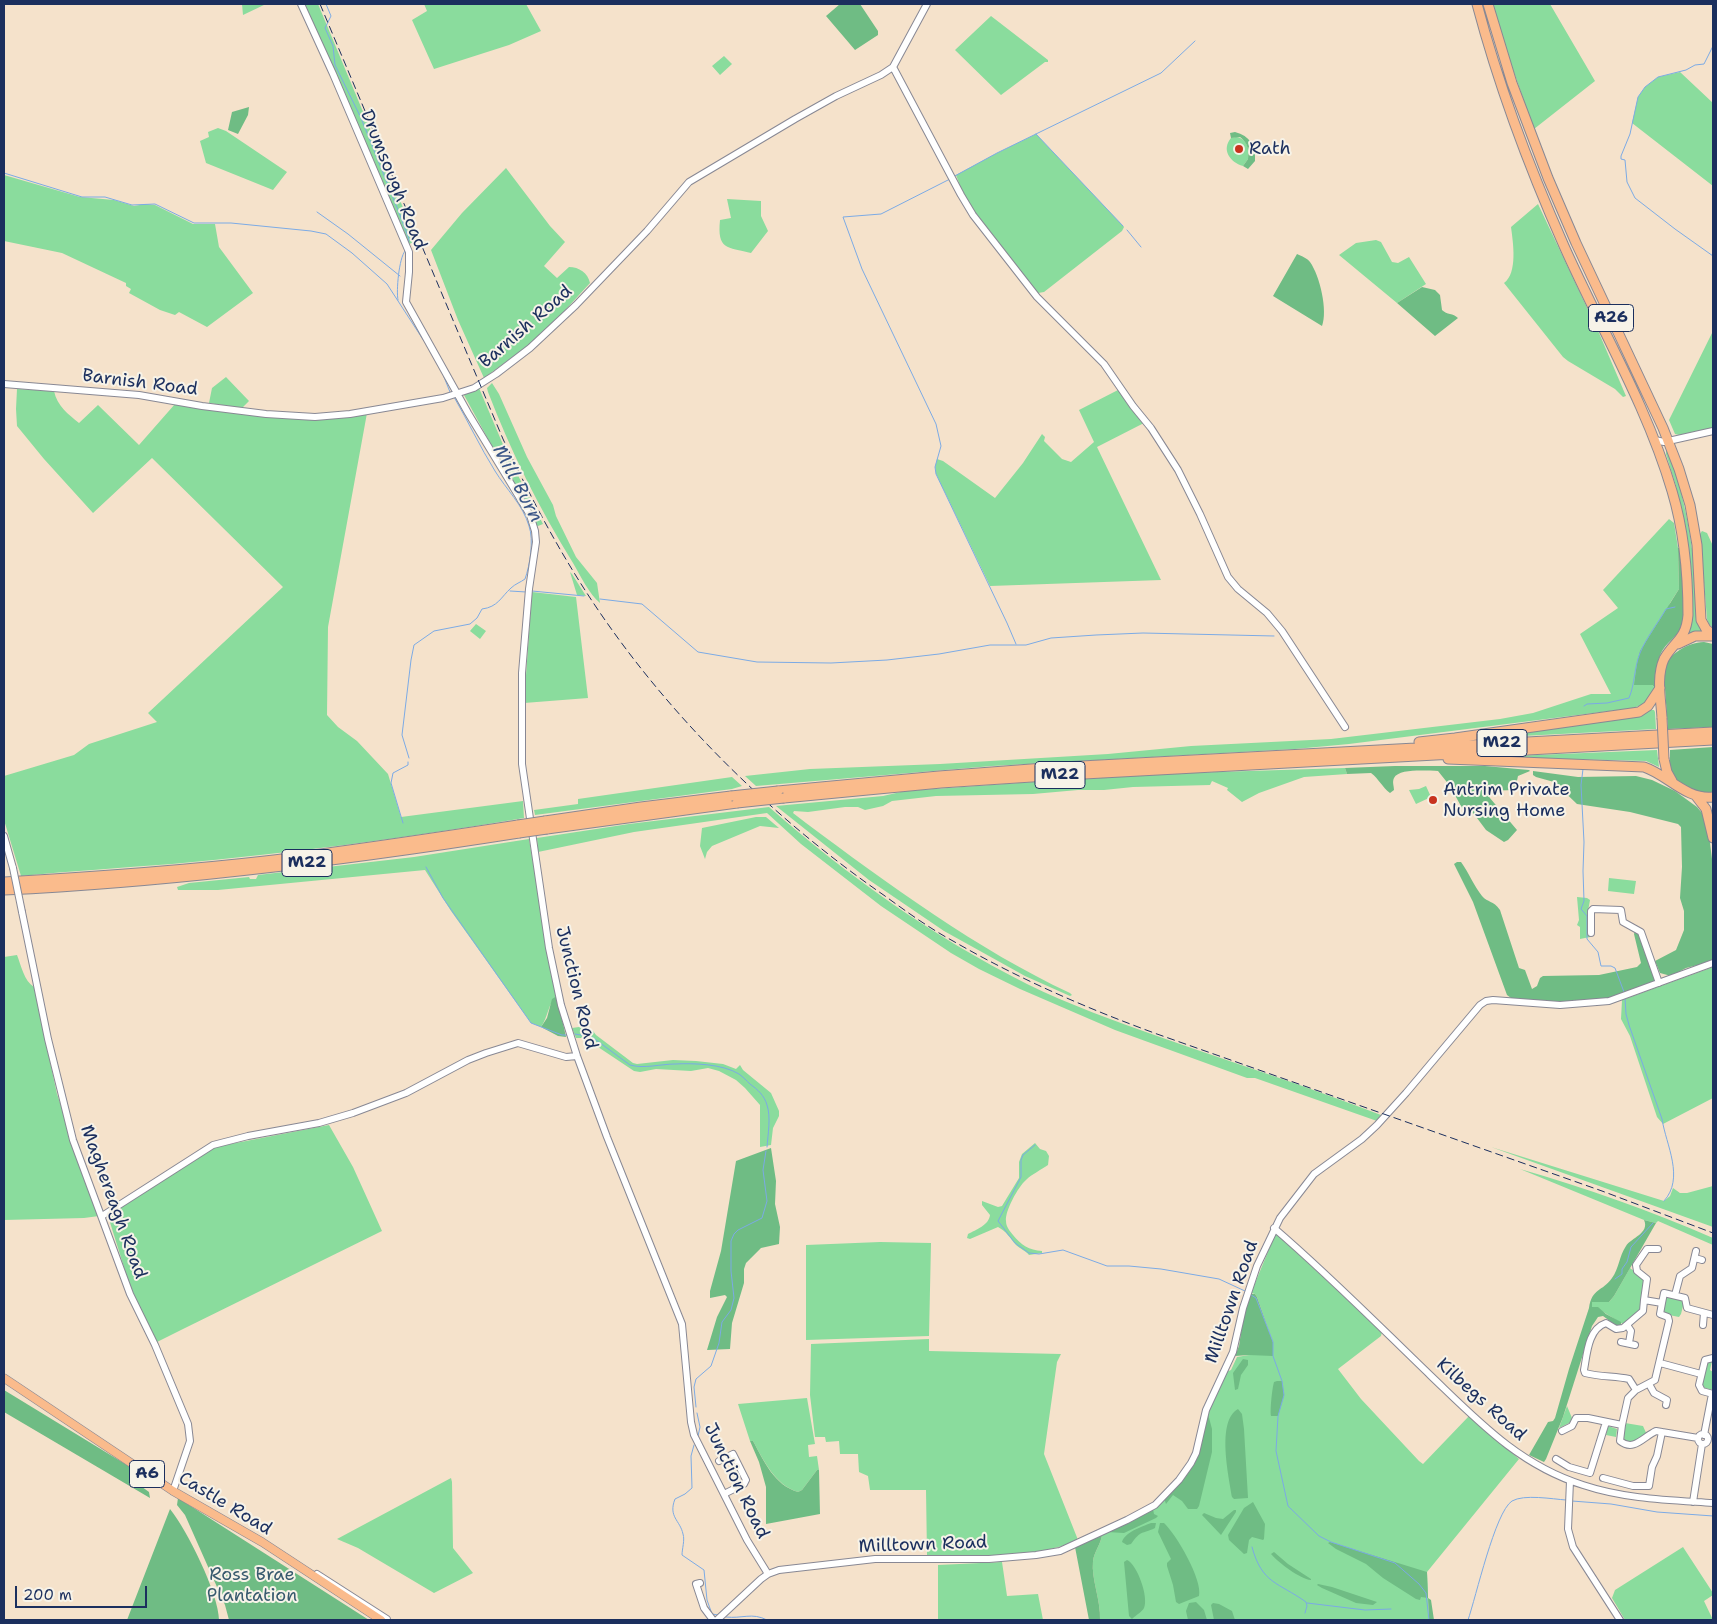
<!DOCTYPE html>
<style>
body{margin:0}
#map{position:relative;width:1717px;height:1624px;overflow:hidden;background:#f5e2cb;font-family:"Shantell Sans",sans-serif}
canvas{display:block}
.frame{position:absolute;inset:0;border:5px solid #1b2f5e;pointer-events:none}
.scale{position:absolute;left:15px;top:1586px;width:132px;height:22px;box-sizing:border-box;border:2px solid #1b2f5e;border-top:0;padding-left:6px;font-size:15px;line-height:18px;white-space:nowrap;color:#1b2f5e;-webkit-text-stroke:4px #f7f3e8;paint-order:stroke}
</style>
<div id="map">
<canvas width="1717" height="1624"></canvas>
<div class="frame"></div>
<div class="scale">200 m</div>
</div>
<script>
const context = document.querySelector('canvas').getContext('2d');
context.lineJoin = 'round';
function paint(path, color) { context.fillStyle = color; context.fill(path, 'evenodd'); }
function stroke(path, color, width, dash) { context.strokeStyle = color; context.lineWidth = width; context.lineCap = dash ? 'butt' : 'round'; context.setLineDash(dash || []); context.stroke(path); }
function drawText(font, color, halo, rows, align = 'center') {
  context.font = font + ' "Shantell Sans",sans-serif'; context.lineWidth = 4; context.setLineDash([]); context.textBaseline = 'middle'; context.strokeStyle = halo; context.fillStyle = color; for (const [text, x, y, turn = 0] of rows) {
    context.save(); context.translate(x, y); context.rotate((+turn || 0) * Math.PI / 180); context.textAlign = isNaN(turn) ? turn : align; if (halo) context.strokeText(text, 0, 0); context.fillText(text, 0, 0); context.restore();
  }
}
const green = new Path2D(`
 M242,4H266L243,15Z
 M305,4H318L417,241L409,244Z
 M424,4H526L541,31L509,45L434,69L412,20L427,11Z
 M1493,4H1550L1595,81L1534,129L1510,61Z
 M991,16L1048,60V62H1045L1001,95L955,50Z
 M724,56L732,64L720,75L712,66Z
 M1680,72L1713,103V186L1632,123L1638,97L1645,87L1658,77Z
 M218,128L226,131L287,172L273,190L206,163L200,141L209,137L208,132Z
 M1036,134L1124,227L1122,231L1044,292L1038,293L972,208L962,191L956,175L997,153Z
 M1236,137C1247,138 1250,150 1248,159L1243,166C1230,162 1221,150 1231,138Z
 M506,168L550,226L565,242L544,266L557,278L569,267C579,267 588,273 590,283L557,319L530,344L484,378L458,320L431,250L462,213Z
 M4,175L80,197L114,200L134,206L145,204L155,205L193,224H215L219,247L253,293L207,327L179,312L175,315L160,310L129,293L131,289L126,286V283L62,253L4,241Z
 M727,199L761,201V216L768,231L751,253C727,247 717,250 720,220L731,218Z
 M1538,204L1599,333L1626,396L1623,397L1615,389L1568,361L1563,357L1504,283C1518,273 1513,242 1511,227Z
 M1376,240L1381,242L1392,262L1398,263L1409,257L1426,284L1397,303L1339,255L1356,243Z
 M1713,331V428L1679,435L1675,434L1669,420Z
 M226,377L249,401L242,408L209,403L212,388Z
 M492,383L499,394L527,457L553,505L556,516L576,557L597,583L600,603C589,594 580,575 573,563C539,508 511,452 488,392L487,388Z
 M479,388L507,454L543,524L538,526L535,525L464,395Z
 M17,389L54,391C57,406 68,414 79,423L98,405L139,445L175,404L258,415L367,413L328,627L327,715L338,727L357,741L388,774L401,817L523,801L524,818C407,838 290,853 172,864C121,868 71,871 21,876L4,820V776L74,755L89,744L157,722L148,713L283,587L152,458L93,513L44,459L17,426L16,409Z
 M1118,390L1144,423L1097,447L1161,580L990,586L936,474L935,467L937,459L943,461L995,498L1023,463L1042,434L1045,437L1044,441L1062,459L1071,462L1094,442L1079,410Z
 M1666,448C1691,506 1694,570 1703,632L1687,634V551L1676,486L1666,454Z
 M1669,519L1674,523L1678,548L1679,589L1670,603L1652,685L1655,687L1644,704L1633,708L1349,744L1295,749L992,766L756,786L745,776L810,769L940,764L1108,754L1191,746L1331,739L1500,719L1533,713L1591,694H1611L1580,634L1618,608L1603,590Z
 M1702,531L1707,533L1713,546V628L1709,624L1707,619L1700,534Z
 M570,572L572,574L586,596L577,595Z
 M532,592L576,597L588,698L524,703Z
 M476,624L486,631L480,639L470,631Z
 M1651,710H1654L1655,712L1656,729L1484,738L1631,718Z
 M1657,750L1659,767L1646,761L1489,757Z
 M1345,768L1347,774L1304,777L1259,793L1242,802L1227,790L1228,788L1212,781L1210,785L1133,787L1104,790H1078L1033,794L936,796L892,801L883,806L865,810L858,807H845L808,812L794,811L793,813L806,823C888,884 978,950 1070,993L1072,995L1070,996L1025,976L944,931L869,880L776,806L883,796L905,791L1047,781L1185,773Z
 M732,777L742,786L732,789L535,815L534,810L578,804V799Z
 M1426,786L1431,797L1416,804L1409,790L1419,789Z
 M769,807C849,877 932,936 1027,984C1070,1005 1115,1021 1160,1037C1234,1063 1309,1087 1381,1115L1377,1121L1255,1078H1247L1115,1030L1020,989L979,969L951,953L881,906L801,844L767,813L634,832L538,852L537,838L629,824Z
 M756,817H766L779,828L760,826L712,846L707,852L705,859L700,846L702,828Z
 M529,839L550,964L557,996C548,1003 548,1017 541,1027L531,1023L451,911L425,870L218,890H178L177,887L189,883L249,877L250,879H256L258,875L414,857Z
 M1609,878L1636,881L1634,894L1608,891Z
 M1577,897L1587,898L1590,900L1588,911L1590,937L1580,939V927L1577,925L1579,920Z
 M17,955C21,965 24,981 34,987L57,1094L99,1216L84,1218L4,1220V957Z
 M1713,967V1098L1663,1124L1657,1117L1630,1036L1621,1019L1622,1000Z
 M579,1027L593,1031L596,1035L633,1063L637,1064L673,1060L696,1061L723,1064L736,1069L740,1065L743,1070L771,1093L779,1111V1116L773,1128L771,1145L760,1147V1105L745,1088L736,1080L719,1071L708,1068L691,1071L656,1069L640,1072L634,1071L589,1041L585,1038H576L572,1028Z
 M329,1125L353,1167L382,1231L181,1330L157,1342L155,1340L133,1296L108,1216L215,1147Z
 M1035,1143L1040,1149L1046,1151L1049,1156L1048,1165C1041,1170 1032,1174 1026,1180C1018,1187 1005,1211 1006,1221C1006,1227 1010,1231 1013,1235C1021,1245 1029,1250 1042,1251V1253L1029,1255C1025,1250 1020,1249 1016,1245C1010,1238 1006,1231 998,1227L970,1239L967,1238L968,1234C976,1230 989,1225 990,1215L982,1205V1201L998,1207L1002,1206L1019,1178V1162L1022,1154Z
 M1491,1147L1664,1201L1670,1196L1673,1188L1680,1193H1687L1713,1186V1227Z
 M1520,1169C1586,1188 1651,1211 1713,1238V1245L1658,1221L1656,1223L1644,1220Z
 M1277,1234L1382,1332L1381,1336L1338,1369L1361,1399L1419,1461L1423,1464L1469,1416L1519,1459L1427,1572L1429,1620H1100C1101,1600 1091,1579 1093,1561C1094,1552 1101,1544 1102,1535L1153,1509L1190,1468L1207,1410L1226,1372L1231,1370L1237,1357L1249,1355L1273,1342L1257,1297L1255,1294L1251,1293L1274,1237Z
 M880,1242L931,1243L929,1336L806,1340V1245Z
 M1630,1268C1634,1271 1640,1274 1643,1278C1644,1280 1641,1310 1639,1312C1635,1316 1628,1319 1623,1324C1612,1318 1603,1310 1591,1307L1592,1302H1609L1614,1296Z
 M1668,1296L1680,1298L1684,1302L1681,1314L1679,1317L1664,1314C1662,1310 1664,1300 1668,1296Z
 M929,1339V1351L1061,1354L1057,1362L1044,1454L1078,1540C1034,1559 974,1558 927,1555L926,1490H870L868,1476L859,1472L858,1454H840L839,1441L826,1442L825,1437H815L810,1395L811,1344Z
 M1707,1360L1712,1361L1710,1370L1713,1372V1390L1705,1388L1702,1384Z
 M807,1398L815,1444L808,1445L809,1457L817,1456L819,1470H817L802,1490L798,1492C775,1485 764,1461 753,1441H750L738,1404Z
 M1567,1406L1572,1418L1571,1422L1559,1428Z
 M1625,1423L1643,1426L1647,1435L1633,1442L1624,1441L1622,1437Z
 M1608,1426L1617,1429L1616,1437L1606,1435Z
 M451,1478L452,1482L453,1548L473,1573L434,1593L358,1548L337,1539Z
 M1683,1547L1713,1593V1595L1704,1601L1713,1620H1625L1612,1598L1615,1590Z
 M1002,1562L1007,1596L1038,1594L1043,1620H938V1565Z`);
const forest = new Path2D(`
 M840,4H860L878,31V35L855,50L826,16Z
 M249,107L248,115L238,134L228,130L232,112Z
 M1235,132C1250,136 1256,146 1255,161L1248,169L1243,166L1248,159C1249,150 1248,143 1240,137L1231,138L1230,133Z
 M1297,254C1301,256 1307,258 1310,262C1320,276 1328,311 1322,326L1273,296Z
 M1422,287L1435,290L1440,295L1442,310C1447,315 1453,313 1458,318L1435,336L1397,303Z
 M1678,548H1680C1683,571 1689,603 1682,625C1678,637 1666,642 1661,653C1656,663 1656,677 1655,687L1652,685H1634L1637,663L1640,651L1679,589Z
 M1704,642L1713,644V727L1668,729C1667,716 1666,703 1665,689C1664,685 1663,678 1663,674C1666,654 1687,643 1704,642Z
 M1713,747V794H1698L1676,781L1670,772V750Z
 M1395,766H1485L1529,770L1530,771L1518,776L1515,790L1484,791L1517,830L1508,840L1504,842L1486,830L1474,814L1462,808L1450,786L1438,771C1428,771 1399,768 1394,778C1392,782 1394,786 1394,790L1390,793C1382,787 1379,779 1371,773L1347,774L1345,768Z
 M1533,771L1578,777L1636,776L1652,780L1675,791L1697,807L1702,813L1708,827L1713,867V961L1686,968L1671,976L1660,973L1655,961L1676,950L1684,930V911L1680,898L1682,867L1681,827L1678,824L1630,812L1577,804L1554,782L1536,777L1533,775Z
 M1457,862H1461C1469,873 1474,886 1482,896C1488,903 1493,900 1500,910L1519,968L1525,970L1532,989L1537,986L1540,978L1543,976L1599,975L1637,967L1641,963L1634,934L1635,931H1638L1657,982L1609,999L1568,1003L1511,998L1507,995L1473,902L1454,864Z
 M557,996L566,1037L558,1036L541,1027L547,1018L552,999Z
 M771,1148L776,1181L775,1204L780,1227L779,1244L761,1248L746,1263L744,1269V1283L732,1323L730,1349L707,1350L717,1317L727,1297L725,1295L710,1298V1291L721,1251L736,1161Z
 M1644,1220L1656,1223L1614,1296L1609,1302H1592V1307H1598L1606,1314L1621,1322V1326L1618,1327L1603,1316L1598,1317L1592,1326L1563,1417L1546,1459L1544,1462L1529,1455L1548,1422L1553,1421L1555,1418L1569,1369L1589,1308C1592,1288 1602,1292 1612,1278C1619,1269 1619,1256 1626,1246C1631,1238 1650,1233 1644,1220Z
 M1251,1294H1255L1257,1297L1273,1342V1356L1249,1355L1235,1356L1239,1346L1244,1312Z
 M1243,1359L1248,1360V1365L1241,1375L1238,1389L1235,1390L1233,1373Z
 M1277,1381H1282L1284,1395L1278,1416H1271C1270,1410 1272,1389 1274,1382Z
 M4,1390L135,1470L138,1484L149,1492L150,1498L4,1412Z
 M1238,1409L1242,1414L1244,1429L1248,1498L1234,1499L1232,1497C1229,1477 1216,1421 1238,1409Z
 M1207,1410L1212,1429V1452L1199,1506L1197,1509H1188L1182,1501L1173,1495L1166,1504L1164,1498L1190,1468Z
 M750,1441H753C764,1461 774,1485 798,1492L802,1490L817,1470H819L820,1514L766,1524V1487L759,1462Z
 M178,1498L369,1620H229L225,1605L185,1515L177,1505Z
 M1253,1502L1265,1524L1264,1539L1263,1540L1252,1537L1249,1540L1247,1553L1244,1554L1229,1540L1228,1535L1244,1508Z
 M170,1509C187,1530 219,1594 219,1620H127Z
 M1153,1509L1154,1514L1158,1516L1156,1518L1124,1533L1107,1532Z
 M1234,1510H1236V1512L1221,1535L1202,1515L1204,1513L1216,1518L1223,1519Z
 M1151,1523H1156L1155,1528C1141,1535 1142,1529 1131,1544L1127,1545L1122,1542C1125,1532 1141,1527 1151,1523Z
 M1160,1523H1164C1176,1534 1203,1580 1199,1596L1179,1604L1176,1602L1173,1585L1167,1566V1563L1171,1559L1158,1532Z
 M1102,1535C1101,1544 1094,1552 1093,1561C1091,1579 1101,1600 1100,1620H1089L1075,1547Z
 M1330,1542L1427,1572L1428,1598L1431,1600L1434,1620H1429L1428,1598L1421,1597L1420,1600L1416,1599L1383,1578L1366,1564L1336,1549L1328,1543Z
 M1274,1552L1288,1564L1311,1579V1580C1300,1579 1279,1563 1271,1554Z
 M1127,1560C1137,1564 1149,1597 1144,1608C1142,1612 1136,1615 1132,1619L1129,1616L1124,1562Z
 M1318,1584L1332,1587L1377,1602L1373,1605L1356,1603L1322,1588L1317,1585Z
 M1196,1602L1204,1610L1207,1620H1188L1186,1611L1189,1603Z
 M1213,1603L1219,1604L1232,1611L1235,1620H1214L1211,1605Z`);
const stream = new Path2D(`
 M326,4L331,16L325,28L333,46L335,65L361,118L400,215L409,239L408,246
 M1713,46L1704,64L1695,65L1686,70L1658,77L1645,87L1638,97L1630,134L1621,156V159L1625,160L1627,182L1635,198L1675,229L1713,256
 M1036,134L1123,226
 M4,173L82,197H105L132,205L155,204L194,223H231L311,231L326,234L352,253L387,284L424,341
 M953,177L997,153L1161,73L1195,41
 M950,179L881,214L843,217L862,269L936,424L941,446L935,467L936,474L1007,623L1016,644
 M317,212L348,234L400,276
 M1127,230L1141,247
 M398,300C396,291 399,258 405,251
 M444,377L450,392
 M510,591L526,592
 M532,591L584,596
 M600,599L642,604L698,652L757,662L831,663L887,660L939,654L990,645H1026L1051,638L1096,635L1143,633L1274,636
 M1584,706L1587,704L1607,703L1629,698C1635,684 1634,668 1640,653C1646,638 1658,623 1666,609L1675,607
 M409,758L402,735L411,660L414,645L434,631L470,624L477,618L482,609C498,607 501,597 511,588C515,584 521,582 525,579C530,565 534,540 529,526C523,505 506,489 495,471C480,447 468,421 454,397
 M1583,769L1581,785L1584,842L1583,871L1584,901L1581,909L1587,916V939L1598,952L1601,966H1611L1615,968L1624,992
 M403,823L391,783L393,773L408,765V762
 M426,867L443,898L531,1023L562,1035H567
 M1625,998L1626,1014L1629,1025L1662,1119C1666,1145 1685,1178 1664,1201
 M575,1034L592,1037L630,1065C644,1069 661,1064 675,1064C693,1063 723,1064 739,1074C743,1077 747,1081 750,1084C758,1090 764,1095 767,1105C771,1117 768,1134 767,1147
 M1035,1145L1023,1155L1021,1160V1177L998,1221L1015,1243L1029,1253L1039,1254L1063,1250L1107,1266H1129L1161,1269L1219,1279L1245,1291
 M1615,1279L1622,1274V1269L1627,1262L1631,1247L1653,1223
 M1251,1295L1256,1298L1273,1342V1356L1282,1381L1284,1395L1278,1416L1276,1451L1288,1506L1319,1536L1331,1542L1395,1563L1419,1584L1426,1593L1429,1620
 M696,1407L694,1387L696,1379L711,1366L719,1343L722,1322L731,1310L734,1298L731,1271V1241L734,1234L738,1230L762,1218L767,1201L763,1170L766,1151
 M697,1413L700,1427L698,1436
 M694,1445L691,1456L692,1488L685,1494L675,1499C668,1517 680,1520 683,1534C685,1540 682,1549 682,1555L704,1570L707,1600L712,1614L718,1615
 M1572,1501L1611,1504L1657,1512L1713,1516
 M1252,1547C1262,1584 1278,1582 1306,1602L1307,1606L1305,1613
 M1307,1603L1365,1610L1391,1609
 M726,1617C742,1619 752,1612 767,1620
 M1468,1620C1476,1597 1495,1512 1512,1501C1524,1494 1552,1499 1566,1500`);
const minor = new Path2D(`
 M301,4L333,74L409,252V272L406,302L468,413L530,515L535,531L536,542L529,589L522,673V764L549,948L561,1005L577,1056L607,1137L682,1324L691,1422L694,1435L747,1540L768,1574
 M893,67L961,195L973,215L1037,297L1104,364L1133,406L1151,428L1178,470L1200,514L1228,577L1238,589L1267,613L1282,631L1345,727
 M4,384L139,395L202,406L266,414L315,417L350,414L443,398L474,388L496,374L530,348L576,305L647,231L689,182L795,119L836,96L881,75L893,67L927,4
 M1655,440L1664,442L1713,431
 M4,836L13,868
 M22,912L48,1039L73,1140L130,1294L155,1345L188,1424L190,1441L173,1491
 M1591,933V911L1593,909L1621,910L1623,922L1641,932L1659,983
 M102,1216L213,1145L248,1136L319,1123L353,1113L406,1093L468,1060L486,1053L518,1043L566,1057L577,1056
 M1274,1228C1329,1275 1379,1326 1431,1376C1478,1421 1519,1465 1583,1485C1625,1499 1669,1500 1713,1503
 M1695,1258L1702,1260
 M1675,1295L1680,1276L1692,1268L1696,1251
 M1644,1300L1662,1303L1660,1314L1668,1317L1669,1321L1655,1380L1636,1390L1629,1379C1615,1376 1600,1377 1585,1373L1584,1370C1587,1354 1588,1329 1606,1323L1616,1329L1623,1328L1643,1311Z
 M1644,1300L1647,1279L1637,1271L1636,1265L1647,1249H1658
 M1662,1303L1664,1293L1685,1298L1687,1308L1713,1315
 M1627,1325L1631,1331L1629,1343
 M1703,1325L1704,1313
 M1621,1342L1635,1345
 M1713,1358L1705,1360L1699,1385L1702,1391L1713,1394
 M1660,1363L1701,1374
 M1649,1384L1654,1393L1667,1400L1666,1405
 M1622,1425L1628,1398L1636,1390
 M1562,1431L1572,1426L1576,1418H1588L1622,1425L1620,1441C1634,1452 1643,1437 1656,1431L1698,1438
 M1698 1439a5 5 0 1 1 10 0a5 5 0 1 1-10 0Z
 M1704,1435L1712,1394
 M1556,1459L1569,1467L1590,1473L1606,1422
 M719,1461L733,1454L746,1480L744,1484L724,1494
 M1603,1478L1633,1486H1649L1652,1467L1657,1456L1662,1432
 M1570,1481L1568,1529L1573,1547L1620,1620
 M1693,1502L1702,1444
 M317,1574L387,1619V1620
 M700,1583L696,1584L704,1608L713,1620
 M717,1620L761,1579L768,1574L779,1570L875,1559H989L1036,1555L1060,1551L1127,1520L1155,1505L1179,1480L1191,1463L1196,1453L1206,1410L1233,1352L1243,1308L1257,1266L1280,1218L1314,1174L1362,1139L1377,1125L1406,1093L1480,1005L1486,1001L1493,1000L1560,1005L1609,1001L1713,963`);
const major = new Path2D(`
 M4,1378L173,1491L262,1542L381,1620`);
const highway = new Path2D(`
 M1477,4C1499,87 1529,167 1564,246C1600,327 1647,406 1672,491C1684,531 1688,574 1688,615C1686,640 1674,641 1664,659C1656,677 1661,700 1662,718
 M1488,4L1512,83L1548,178L1576,243L1663,428L1679,469L1690,505L1697,545L1701,620L1706,629L1713,635
 M1678,644L1695,636H1713
 M1419,742L1455,738L1639,712L1648,706L1660,688
 M1448,759L1644,767C1668,775 1686,800 1713,797
 M1664,759L1667,772L1672,781
 M778,791L939,776L1044,768L1713,732
 M1696,796L1706,809L1713,838
 M784,798L941,783L1047,776L1713,740
 M545,821L641,807L731,796
 M547,829L737,803
 M4,882C91,877 178,871 265,861C350,851 434,838 518,825
 M4,890C176,882 348,860 519,833`);
const rail = new Path2D(`
 M320,4L503,439C527,490 553,540 583,587C660,708 768,815 885,896C907,912 929,928 953,941C1019,979 1086,1008 1157,1034L1602,1191L1713,1233`);
const minorBridge = new Path2D(`
 M13,868L22,912`);
const highwayBridge = new Path2D(`
 M1662,718L1664,759
 M731,796L778,791
 M737,803L784,798
 M518,825L545,821
 M519,833L547,829`);
const markers = [
 [1239,149,5,"#c8321e"],
 [1433,800,5,"#c8321e"]
];
const shields = [
 [1611,318,45],
 [1502,743,50],
 [1060,775,50],
 [307,863,50],
 [147,1474,35]
];
const shieldNames = [
 ["A26",1611,318],
 ["M22",1502,743],
 ["M22",1060,775],
 ["M22",307,863],
 ["A6",147,1474]
];
const poiNames = [
 ["Rath",1249,149],
 ["Antrim Private",1443,790],
 ["Nursing Home",1443,811]
];
const streetNames = [
 ["Drumsough Road",393,180,68],
 ["Barnish Road",526,327,-41],
 ["Barnish Road",140,383,7],
 ["Junction Road",576,988,76],
 ["Maghereagh Road",113,1202,70],
 ["Milltown Road",1232,1302,-71],
 ["Kilbegs Road",1481,1400,42],
 ["Junction Road",736,1481,64],
 ["Castle Road",225,1504,31],
 ["Milltown Road",923,1545,-2]
];
const parkNames = [
 ["Ross Brae",252,1575],
 ["Plantation",252,1596]
];
const waterNames = [
 ["Mill Burn",517,484,62]
];
paint(green, '#8adc9d');
paint(forest, '#6fbc84');
stroke(stream, '#7baae5', 1);
stroke(minor, '#888894', 8);
stroke(major, '#888894', 9);
stroke(highway, '#888894', 11);
stroke(minor, '#fff', 6);
stroke(major, '#fabb8c', 8);
stroke(highway, '#fabb8c', 9);
stroke(rail, '#1b2f5e', 1, [8, 4]);
stroke(minorBridge, '#888894', 8, []);
stroke(highwayBridge, '#888894', 11, []);
stroke(minorBridge, '#fff', 6);
stroke(highwayBridge, '#fabb8c', 9);
for (const [x, y, r, color] of markers) { const dot = new Path2D(); dot.arc(x, y, r, 0, 2 * Math.PI); context.fillStyle = color; context.fill(dot); stroke(dot, '#f7f3e8', 2); }
for (const [x, y, w] of shields) { const box = new Path2D(); box.roundRect(x - w / 2, y - 13.5, w, 27, 4); context.fillStyle = '#f7f3e8'; context.fill(box); stroke(box, '#1b2f5e', 1); }
drawText('bold 16px', '#1b2f5e', null, shieldNames);
drawText('18px', '#1b2f5e', '#f7f3e8', poiNames, 'left');
drawText('18px', '#1b2f5e', '#f7f3e8', streetNames);
drawText('18px', '#375a6e', '#f7f3e8', parkNames);
drawText('italic 19px', '#385486', '#f7f3e8', waterNames);
</script>
